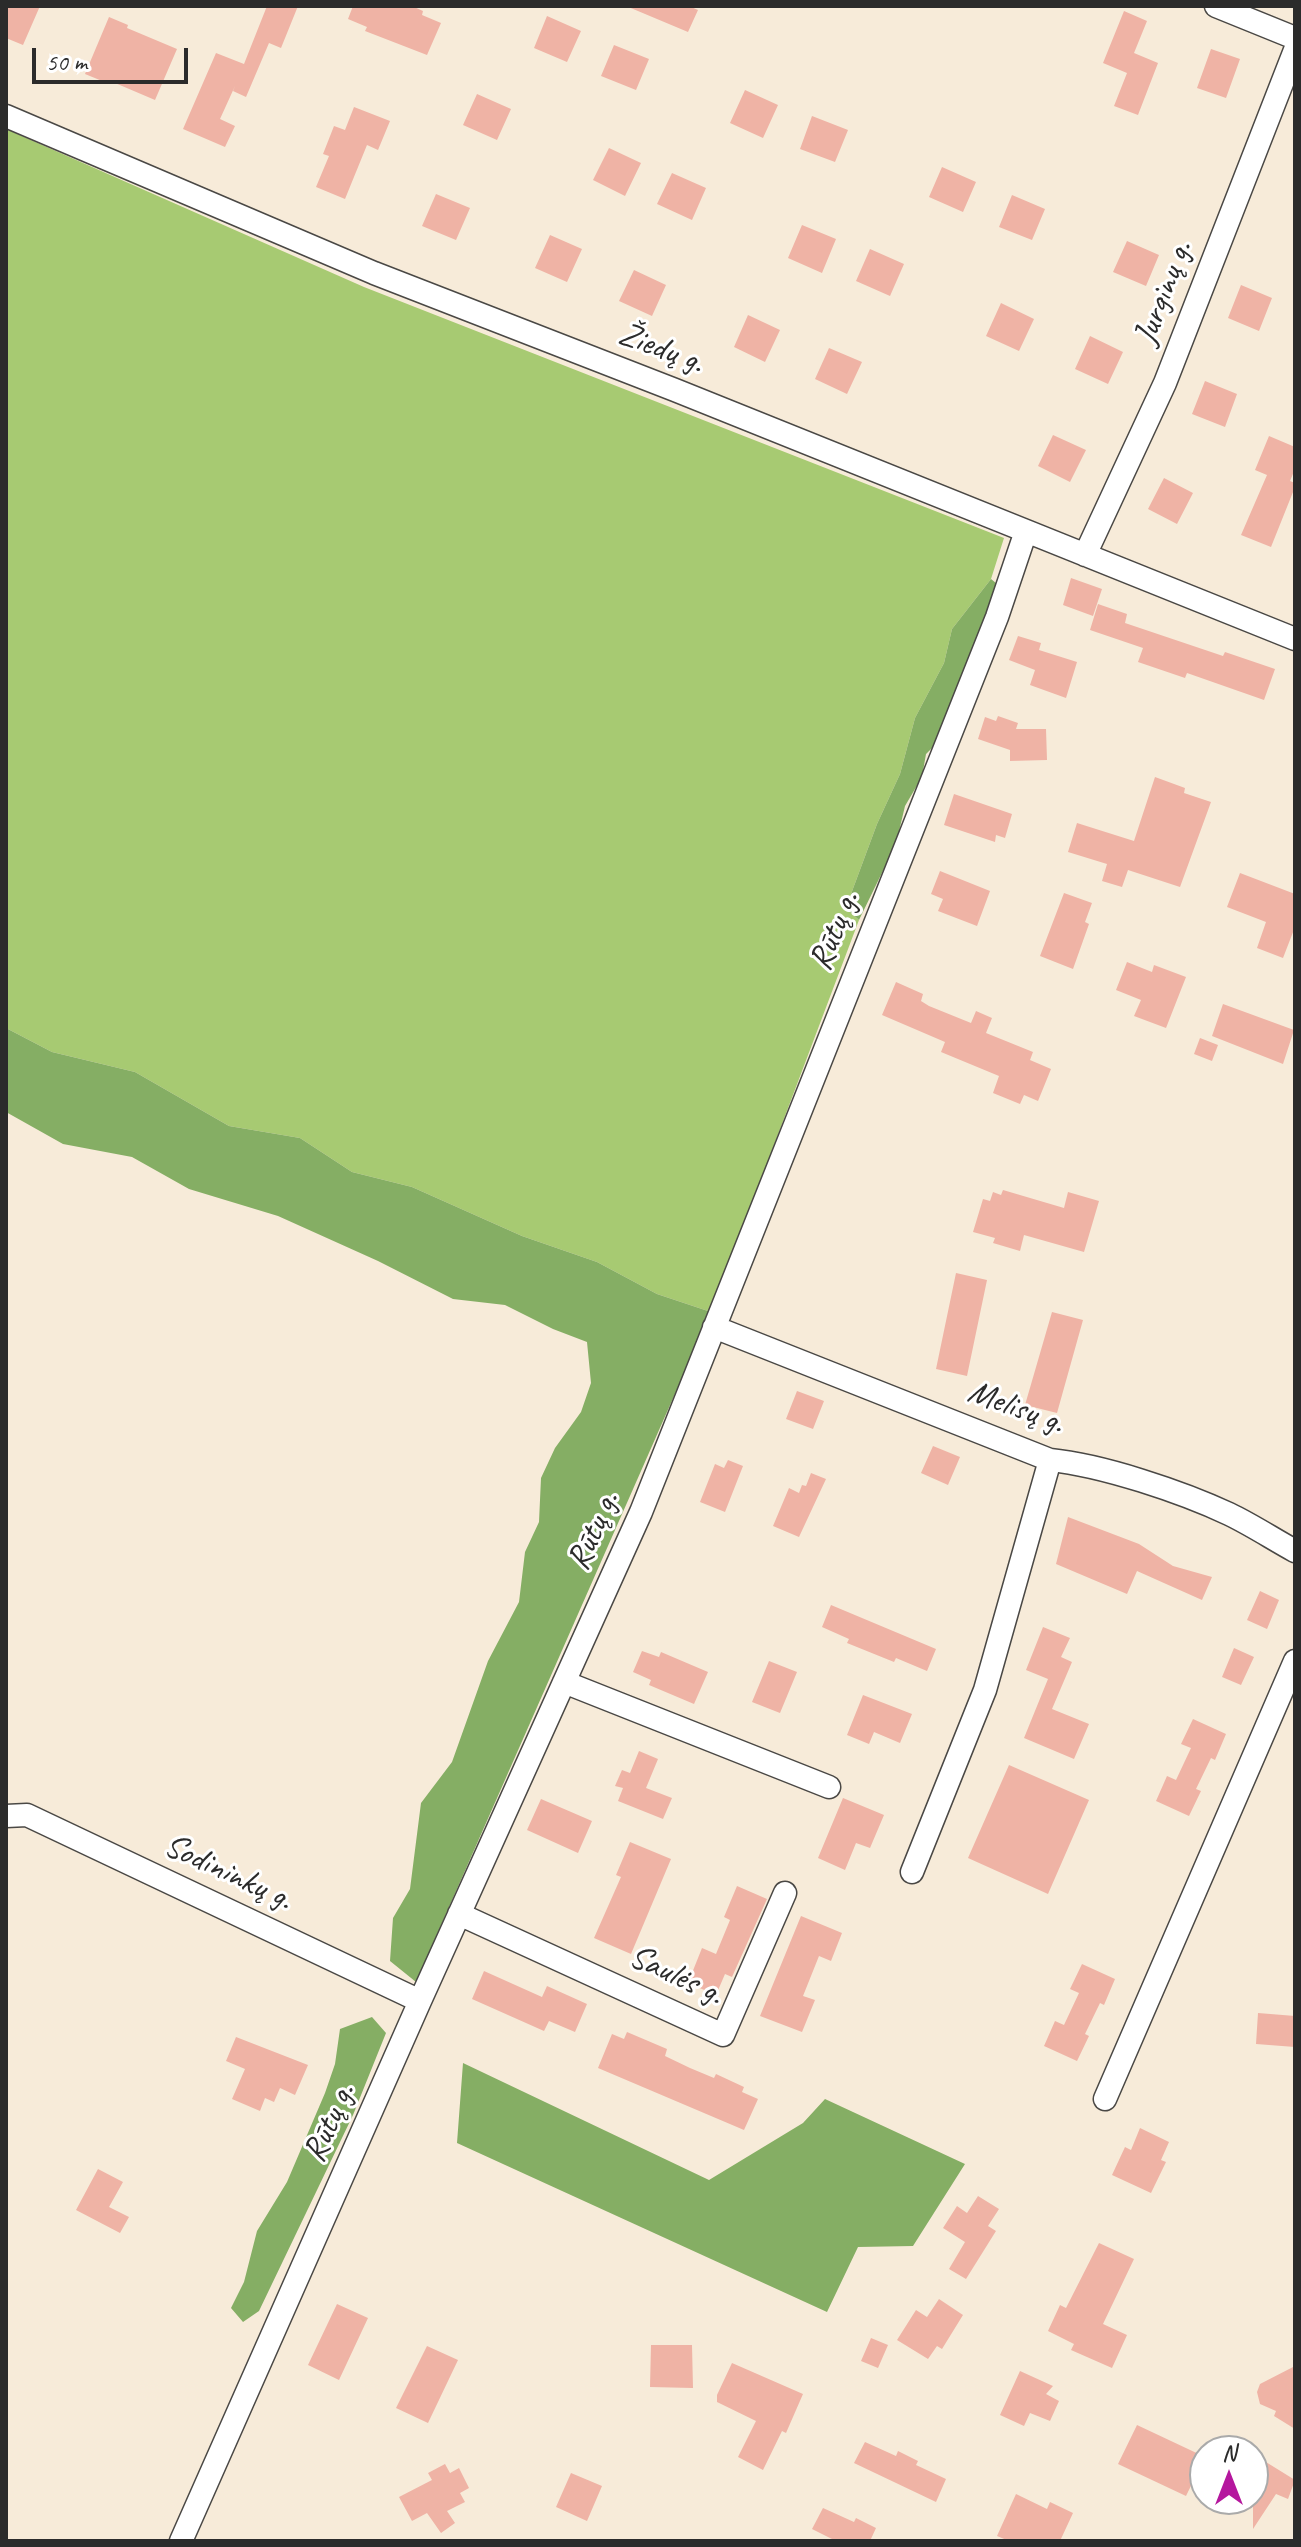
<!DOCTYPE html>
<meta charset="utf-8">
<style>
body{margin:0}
#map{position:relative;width:1301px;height:2547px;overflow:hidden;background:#f7ebd9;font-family:Caveat,sans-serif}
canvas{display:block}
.frame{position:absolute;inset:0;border:8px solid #2b2b2b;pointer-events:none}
.north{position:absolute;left:1189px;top:2435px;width:80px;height:80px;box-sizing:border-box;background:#fff;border:2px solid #aaa;border-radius:50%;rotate:0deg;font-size:22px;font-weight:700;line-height:32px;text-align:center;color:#2b2b2b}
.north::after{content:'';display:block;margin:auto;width:28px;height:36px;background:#b5179e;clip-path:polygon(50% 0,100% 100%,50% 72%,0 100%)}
.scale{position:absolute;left:32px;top:48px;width:156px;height:36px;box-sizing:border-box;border:4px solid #2b2b2b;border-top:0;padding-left:10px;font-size:24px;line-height:28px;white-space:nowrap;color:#2b2b2b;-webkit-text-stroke:6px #fff;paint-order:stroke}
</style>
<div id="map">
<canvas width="1301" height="2547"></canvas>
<div class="frame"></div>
<div class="north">N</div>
<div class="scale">50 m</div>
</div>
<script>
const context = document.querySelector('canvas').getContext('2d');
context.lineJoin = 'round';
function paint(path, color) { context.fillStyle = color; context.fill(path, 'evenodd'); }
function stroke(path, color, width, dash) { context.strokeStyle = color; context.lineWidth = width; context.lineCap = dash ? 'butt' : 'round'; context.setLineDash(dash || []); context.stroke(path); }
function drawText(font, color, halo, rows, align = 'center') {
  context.font = font + ' Caveat,sans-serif'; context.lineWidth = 6; context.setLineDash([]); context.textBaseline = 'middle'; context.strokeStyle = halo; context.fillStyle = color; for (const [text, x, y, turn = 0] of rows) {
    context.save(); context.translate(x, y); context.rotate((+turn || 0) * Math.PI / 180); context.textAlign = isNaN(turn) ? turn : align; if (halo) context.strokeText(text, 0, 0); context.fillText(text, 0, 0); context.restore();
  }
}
const green = new Path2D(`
 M6,129L364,287L1004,538L991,579L952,629L944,663L915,718L900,774L877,824L851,894L850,912L859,920L711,1312L657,1294L597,1262L522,1236L412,1187L352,1172L300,1138L229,1126L135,1072L52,1052L6,1028Z`);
const forest = new Path2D(`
 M991,579L1002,588L954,693L950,718L935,745L926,754L922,777L905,806L896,844L859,920L850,912L851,894L877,824L900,774L915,718L944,663L952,629Z
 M6,1028L52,1052L135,1072L229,1126L300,1138L352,1172L412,1187L522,1236L597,1262L657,1294L711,1312L416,1982L390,1961L393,1918L410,1889L421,1803L452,1762L488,1661L519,1602L525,1552L539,1522L541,1478L555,1448L581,1412L591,1383L587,1342L553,1329L505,1305L453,1299L378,1261L278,1216L189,1189L132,1157L63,1144L6,1112Z
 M372,2017L386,2033L353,2115L259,2311L243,2322L231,2308L244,2282L257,2231L287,2182L325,2093L335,2064L340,2029Z
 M463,2063L709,2180L803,2123L825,2099L965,2164L913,2246L858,2247L827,2312L457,2143Z`);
const building = new Path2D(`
 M6,6H40L23,45L6,38Z
 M267,6H298L281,48L269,43L246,97L233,91L235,86L220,119L235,126L225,147L183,129L216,53L244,64Z
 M353,6H412L423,11L422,15L441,23L427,55L365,31L367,27L348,19Z
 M626,6H689L698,10L688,32Z
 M1124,11L1147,21L1134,53L1158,63L1138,115L1114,106L1127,73L1103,63Z
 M547,16L581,31L567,62L534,48Z
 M109,17L128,25L127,28L177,49L155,100L108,80L107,83L85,74Z
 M614,45L649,59L636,90L601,76Z
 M1211,49L1240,59L1226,98L1197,88Z
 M745,90L778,105L763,138L730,123Z
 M477,94L511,109L497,140L463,125Z
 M354,107L390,121L378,150L367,145L345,199L316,187L329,156L323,154L334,126L345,130Z
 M812,116L848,130L835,162L800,149Z
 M609,148L641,163L625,196L593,180Z
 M942,167L976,182L963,212L929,197Z
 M672,173L706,188L692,220L657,204Z
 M436,194L470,208L456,240L422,226Z
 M1012,195L1045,209L1032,240L999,227Z
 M802,225L836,239L822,273L788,258Z
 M550,235L582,249L567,282L535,268Z
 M1127,241L1159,255L1146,286L1113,272Z
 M870,249L904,264L890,296L856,281Z
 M634,270L666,285L652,316L619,301Z
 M1241,285L1272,298L1259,331L1228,318Z
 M1001,303L1034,319L1019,351L986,336Z
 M748,315L780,330L765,362L734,347Z
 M1090,336L1123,352L1108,384L1075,369Z
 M829,348L862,362L847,394L815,379Z
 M1205,381L1237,394L1225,427L1192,414Z
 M1053,435L1086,450L1070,482L1038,466Z
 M1269,436L1295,447V469L1290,481L1295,483V487L1271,547L1241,535L1267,475L1255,470Z
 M1164,478L1193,493L1177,524L1148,509Z
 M1071,578L1102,589L1093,616L1063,605Z
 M1098,604L1127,614L1125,623L1223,656L1225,652L1275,669L1264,700L1187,673L1185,678L1138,662L1143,648L1090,630Z
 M1018,636L1041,643L1039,650L1077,662L1066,698L1030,685L1035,670L1009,660Z
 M998,716L1018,723L1016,729H1046L1047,760L1010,761V750L978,739L985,717L996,721Z
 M1155,777L1185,788L1184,793L1211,802L1180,887L1128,870L1122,887L1102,881L1107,864L1068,852L1077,823L1134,841Z
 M954,794L1012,814L1005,838L996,835L995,842L944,825Z
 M940,871L990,891L977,926L938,911L943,899L931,894Z
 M1240,873L1295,894V927L1283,958L1257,948L1266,922L1227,907Z
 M1064,893L1092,903L1085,922L1089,924L1073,969L1040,956Z
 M1127,962L1152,972L1154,965L1186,977L1166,1028L1134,1016L1141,1000L1116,990Z
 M896,982L923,994L921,1001L929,1006L971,1023L976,1011L992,1018L986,1033L1033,1052L1030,1060L1051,1069L1038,1101L1024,1095L1020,1104L993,1093L999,1076L941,1052L945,1042L882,1015Z
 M1223,1004L1294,1030L1283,1064L1212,1036Z
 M1200,1038L1218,1045L1212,1061L1194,1054Z
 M1003,1190L1064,1208L1068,1192L1099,1201L1084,1252L1024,1235L1020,1251L993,1243L995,1238L973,1232L983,1199L990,1201L993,1192L1001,1195Z
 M956,1273L987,1280L967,1376L936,1369Z
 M1052,1312L1083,1320L1057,1413L1025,1405Z
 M797,1391L824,1401L813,1429L786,1419Z
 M933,1446L960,1457L948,1485L921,1473Z
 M728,1460L743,1466L725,1512L700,1502L715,1464L724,1468Z
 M811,1473L826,1479L799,1537L773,1526L789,1488L799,1493L802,1485L806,1486Z
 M1068,1517L1139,1544L1173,1566L1212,1577L1202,1600L1137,1571L1127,1594L1056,1564Z
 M1260,1591L1279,1600L1267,1629L1247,1620Z
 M831,1605L936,1649L927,1671L896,1658L894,1662L847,1643L849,1639L822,1627Z
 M1043,1627L1070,1638L1061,1657L1072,1662L1052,1709L1089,1724L1074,1759L1024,1738L1048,1679L1026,1670Z
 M1234,1648L1254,1657L1241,1685L1222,1677Z
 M642,1651L659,1657L661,1652L708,1672L694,1704L649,1685L651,1680L633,1672Z
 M769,1661L797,1672L780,1713L752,1702Z
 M863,1695L912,1714L900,1743L874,1732L869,1744L847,1735Z
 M1193,1719L1226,1734L1215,1760L1211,1758L1196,1789L1201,1791L1189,1816L1156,1801L1167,1776L1176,1780L1191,1748L1181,1744Z
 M639,1751L658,1759L646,1788L672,1798L663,1819L618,1801L623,1788L615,1786L622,1770L630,1773Z
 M1009,1765L1089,1800L1048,1894L968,1858Z
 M843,1798L884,1815L870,1848L856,1843L845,1870L818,1858Z
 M541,1799L592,1821L578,1853L527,1830Z
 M630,1842L671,1859L631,1954L594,1938L621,1877L616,1875Z
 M737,1886L767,1899L732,1977L725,1974L716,1995L688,1983L702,1948L716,1954L730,1920L724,1917Z
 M801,1916L842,1933L831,1961L819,1956L803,1996L815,2000L802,2032L760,2016Z
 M1082,1964L1115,1979L1104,2005L1100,2003L1085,2034L1089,2036L1077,2061L1044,2046L1055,2021L1064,2025L1071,2010L1079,1993L1070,1989Z
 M484,1971L542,1997L547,1986L587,2004L575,2032L549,2021L544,2031L472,1999Z
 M1258,2013L1295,2016V2047L1256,2044Z
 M627,2032L667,2049L665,2056L690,2068L714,2078L716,2074L744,2087L742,2092L758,2099L744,2130L598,2068L612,2034L624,2039Z
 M236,2037L308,2065L295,2095L280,2088L274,2102L265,2098L260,2111L232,2099L245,2069L226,2061Z
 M1140,2128L1169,2142L1161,2160L1166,2162L1151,2193L1112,2175L1125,2147L1131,2150Z
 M98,2169L123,2182L109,2207L129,2217L120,2233L76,2210Z
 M978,2196L999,2209L988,2226L996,2231L966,2279L949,2269L965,2242L943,2228L957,2206L967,2213Z
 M1099,2243L1134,2259L1103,2324L1127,2335L1112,2368L1071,2350L1074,2344L1048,2331L1060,2305L1066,2308Z
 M939,2299L963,2315L942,2349L937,2346L928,2359L897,2340L916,2310L927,2317Z
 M337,2304L368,2318L339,2380L308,2365Z
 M871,2338L888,2345L878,2368L861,2361Z
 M651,2345H692L693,2388L650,2387Z
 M427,2346L458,2360L428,2423L396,2408Z
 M732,2363L803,2394L786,2433L782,2431L763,2470L738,2457L756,2421L717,2402V2395Z
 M1295,2366V2429L1274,2416L1276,2411L1260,2404L1257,2392L1260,2384Z
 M1020,2371L1053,2386L1046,2394L1059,2401L1050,2421L1030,2413L1024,2426L1000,2415Z
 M1137,2425L1205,2457L1186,2496L1118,2464Z
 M865,2442L896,2456L898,2451L918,2461L916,2465L946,2479L936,2502L854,2463Z
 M1253,2454L1295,2480L1288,2499L1276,2494L1253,2529Z
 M445,2464L450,2473L459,2468L469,2488L460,2493L465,2502L447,2511L455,2523L441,2533L427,2513L412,2521L399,2497L432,2480L428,2473Z
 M571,2473L602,2486L587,2521L556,2507Z
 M1016,2494L1047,2509L1050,2502L1073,2513L1060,2541H1009L997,2536Z
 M823,2508L854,2522L856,2518L876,2528L870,2541H836L812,2529Z`);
const minor = new Path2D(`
 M1216,6L1295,38
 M6,116L374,273L675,390L1295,639
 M1085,555L1165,383L1295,50
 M714,1327L1050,1460C1102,1465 1182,1492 1229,1514C1252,1525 1273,1539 1295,1551
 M564,1682L829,1787
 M6,1816L27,1815L420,2001
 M912,1872L985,1690L1050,1460
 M459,1914L723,2035L785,1893
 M1105,2099L1295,1661
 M181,2541L420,2001L641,1512L997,617L1026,531`);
const streetNames = [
 ["Jurginų g.",1164,293,-69],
 ["Žiedų g.",661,349,21],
 ["Rūtų g.",835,931,-68],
 ["Melisų g.",1016,1408,20],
 ["Rūtų g.",594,1531,-66],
 ["Sodininkų g.",228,1873,25],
 ["Saulės g.",676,1976,25],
 ["Rūtų g.",330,2123,-66]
];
paint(green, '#a7ca72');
paint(forest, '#85ae64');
paint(building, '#efb3a5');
stroke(minor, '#4a4845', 25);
stroke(minor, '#fff', 22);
drawText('34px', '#2b2b2b', '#fff', streetNames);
</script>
